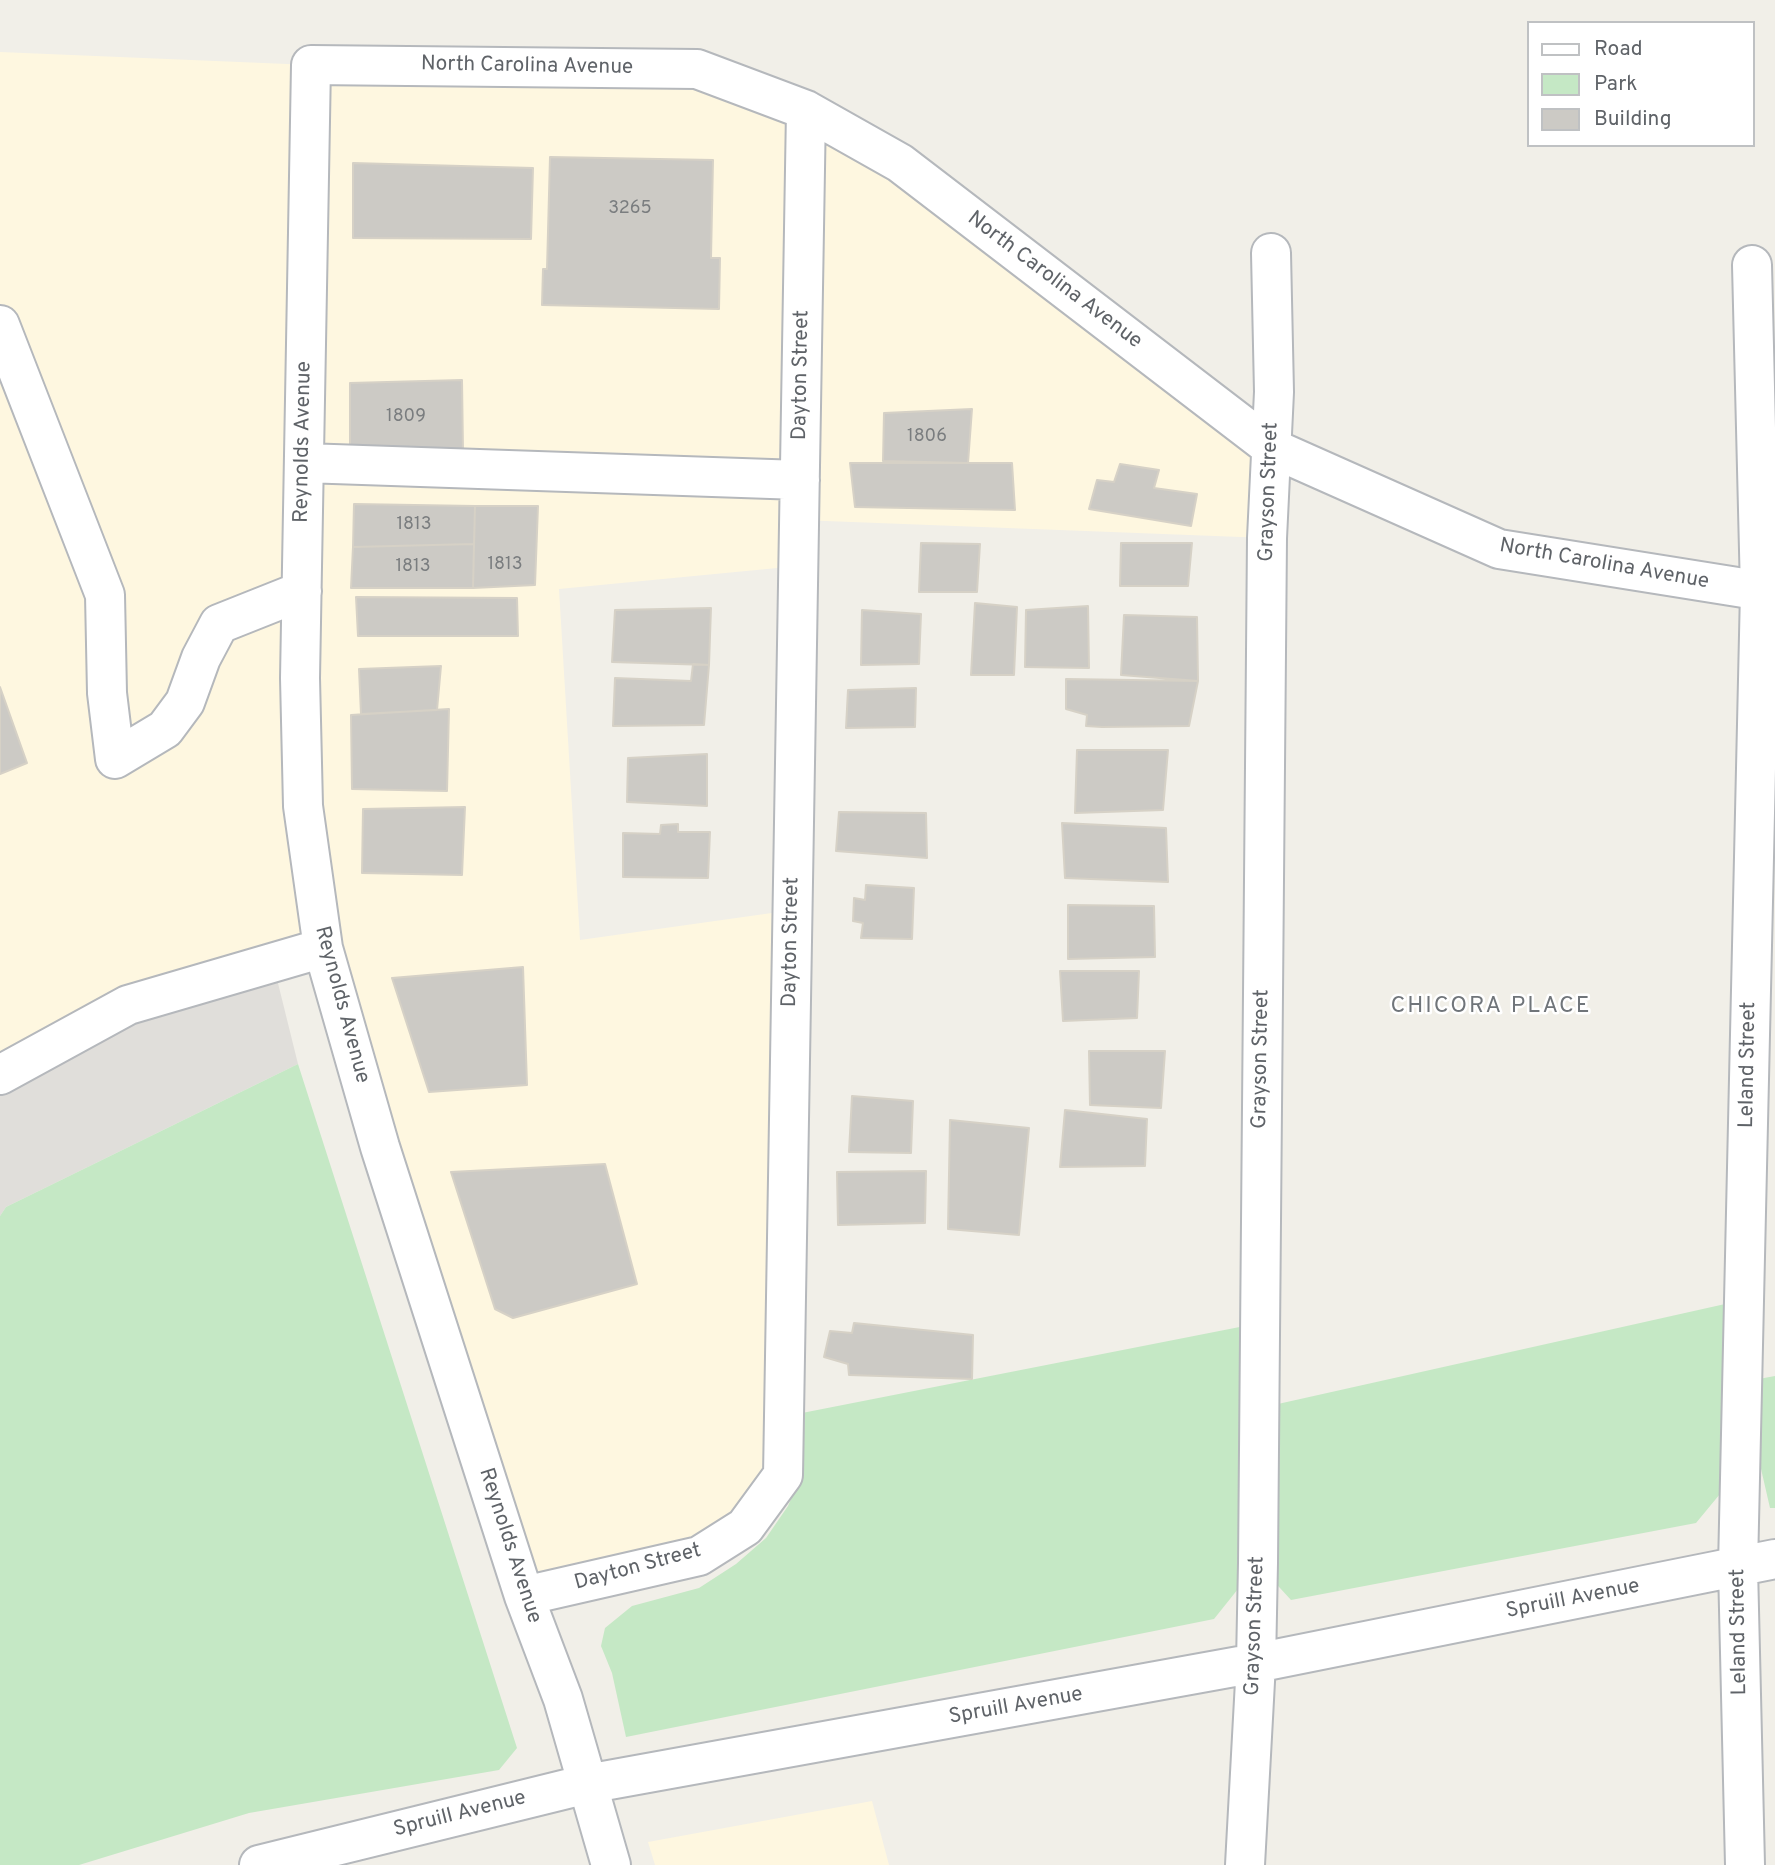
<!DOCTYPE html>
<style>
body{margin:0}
#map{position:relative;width:1775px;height:1865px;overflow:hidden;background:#f1efe8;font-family:Overpass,sans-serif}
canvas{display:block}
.legend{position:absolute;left:1527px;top:21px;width:228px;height:126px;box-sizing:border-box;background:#fff;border:2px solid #bfc1c3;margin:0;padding:9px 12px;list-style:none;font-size:21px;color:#5f6368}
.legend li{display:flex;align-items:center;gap:14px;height:35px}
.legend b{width:35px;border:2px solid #bfc1c3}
</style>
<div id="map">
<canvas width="1775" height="1865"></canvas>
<ul class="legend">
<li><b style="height:9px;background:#fff"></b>Road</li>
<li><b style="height:19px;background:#c5e8c5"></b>Park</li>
<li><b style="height:19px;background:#cccac5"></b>Building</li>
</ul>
</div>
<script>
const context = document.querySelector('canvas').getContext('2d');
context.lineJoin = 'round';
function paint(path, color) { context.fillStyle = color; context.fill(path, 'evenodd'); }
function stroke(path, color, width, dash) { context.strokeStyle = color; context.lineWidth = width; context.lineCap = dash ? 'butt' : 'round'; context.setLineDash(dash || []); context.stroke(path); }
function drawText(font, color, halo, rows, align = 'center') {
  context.font = font + ' Overpass,sans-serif'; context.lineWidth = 5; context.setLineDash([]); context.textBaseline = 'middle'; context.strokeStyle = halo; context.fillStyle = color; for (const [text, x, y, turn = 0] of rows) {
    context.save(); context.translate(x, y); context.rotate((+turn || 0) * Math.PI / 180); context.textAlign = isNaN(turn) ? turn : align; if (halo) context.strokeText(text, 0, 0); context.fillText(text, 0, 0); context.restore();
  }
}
const commercial = new Path2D(`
 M0,52L311,65L697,69L806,110L1272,448L1267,538L800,520L798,566L559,589L580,940L793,910L783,1475L745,1527L524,1596L323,948L0,1075Z
 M872,1801L889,1865H655L648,1842Z`);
const industrial = new Path2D(`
 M273,963L298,1064L6,1207L0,1216V1075Z`);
const green = new Path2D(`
 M298,1064L517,1748L499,1770L249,1813L79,1865H0V1216L6,1207Z
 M1743,1300L1742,1382L1775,1376V1508H1770L1742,1386L1739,1471L1696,1523L1291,1600L1258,1564L1214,1619L626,1737L612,1673L601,1646L605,1628L632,1606L699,1588L736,1564L766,1538L788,1506L800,1478L802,1413L1260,1323V1408Z`);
const building = new Path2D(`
 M550,157L713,160L711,258H720L719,309L542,305L543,269H547Z
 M353,163L533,168L531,239L353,238Z
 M462,380L463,452H350V383Z
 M972,409L968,463L883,461L884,413Z
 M850,463H1012L1015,510L855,507Z
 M1120,464L1159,470L1154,488L1197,494L1191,526L1089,509L1097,480L1114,482Z
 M354,504L475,506L474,544L353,547Z
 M475,506H538L535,585L473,588Z
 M921,543L980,544L977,592H919Z
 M1121,543H1192L1188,586H1120Z
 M474,544L473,588H351L353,547Z
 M356,597L517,598L518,636H358Z
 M975,603L1017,607L1014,675H971Z
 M1088,606L1089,668L1025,667L1026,610Z
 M711,608L709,665L612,662L615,610Z
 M862,610L921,614L919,664L861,665Z
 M1124,615L1197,617L1198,681L1121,675Z
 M693,664L709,665L704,725L613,726L615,678L691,681Z
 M441,666L437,710L361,714L359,669Z
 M1066,679L1198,681L1189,726L1102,727L1086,726L1087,715L1066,709Z
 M0,687L27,763L0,774Z
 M916,688L915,727L846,728L848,690Z
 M449,709L447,791L352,789L351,715Z
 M1077,750H1168L1163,810L1075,813Z
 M707,754V806L627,802L628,758Z
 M465,807L462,875L362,873L363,809Z
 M839,812L926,813L927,858L836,851Z
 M1062,823L1166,828L1168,882L1065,878Z
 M678,824V832H710L708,878L623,877V833L660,834L661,825Z
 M866,885L914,888L912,939L861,938L863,923L853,921L854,898L865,900Z
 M1068,905L1154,906L1155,957L1068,959Z
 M523,967L527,1085L429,1092L392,978Z
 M1060,971H1139L1137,1018L1063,1021Z
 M1089,1051H1165L1161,1108L1090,1105Z
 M852,1096L913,1101L911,1153L849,1152Z
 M1065,1110L1147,1119L1145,1166L1060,1167Z
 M950,1120L1029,1128L1019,1235L948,1229Z
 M605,1164L637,1284L513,1318L495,1309L451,1172Z
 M926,1171L925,1223L838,1225L837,1172Z
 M854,1323L973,1335L972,1379L849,1375L848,1364L824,1357L830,1331L852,1333Z`);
const minor = new Path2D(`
 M0,325L105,595L107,693L115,759L165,729L185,702L201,658L219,624L302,591
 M304,463L800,480
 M0,1075L128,1005L323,948
 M524,1596L699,1556L745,1527L783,1475L806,110
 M259,1865L587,1784L1256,1663L1775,1559
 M611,1865L563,1699L524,1596L380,1147L323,948L303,806L300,678L311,65L697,69L806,110L900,163L1272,448L1499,549L1775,593
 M1245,1865L1256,1663L1258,1563L1267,538L1274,392L1271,253
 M1745,1865L1738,1567L1760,591L1752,265`);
const numberNames = [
 ["3265",630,209],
 ["1809",406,417],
 ["1806",927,437],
 ["1813",414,525],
 ["1813",505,565],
 ["1813",413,567]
];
const streetNames = [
 ["North Carolina Avenue",527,67,1],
 ["North Carolina Avenue",1054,281,37],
 ["Dayton Street",802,375,-89],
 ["Reynolds Avenue",304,442,-89],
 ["Grayson Street",1270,492,-88],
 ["North Carolina Avenue",1604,565,10],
 ["Dayton Street",792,942,-89],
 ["Reynolds Avenue",341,1005,75],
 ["Grayson Street",1262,1059,-89],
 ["Leland Street",1749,1065,-89],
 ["Reynolds Avenue",509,1546,72],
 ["Dayton Street",638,1568,-15],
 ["Spruill Avenue",1573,1600,-11],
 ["Grayson Street",1256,1626,-88],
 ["Leland Street",1740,1632,-91],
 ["Spruill Avenue",1016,1707,-10],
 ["Spruill Avenue",460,1815,-14]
];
const neighbourhoodNames = [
 ["CHICORA PLACE",1491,1007]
];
paint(commercial, '#fef7e0');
paint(industrial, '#e0deda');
paint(green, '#c5e8c5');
paint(building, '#cccac5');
stroke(building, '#d6d1c6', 2);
stroke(minor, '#b5b8bc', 42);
stroke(minor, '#fff', 38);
drawText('18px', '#7a7d7f', null, numberNames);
drawText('21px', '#5f6368', '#fff', streetNames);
context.letterSpacing = '2px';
drawText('23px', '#70757a', '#fff', neighbourhoodNames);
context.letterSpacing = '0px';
</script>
